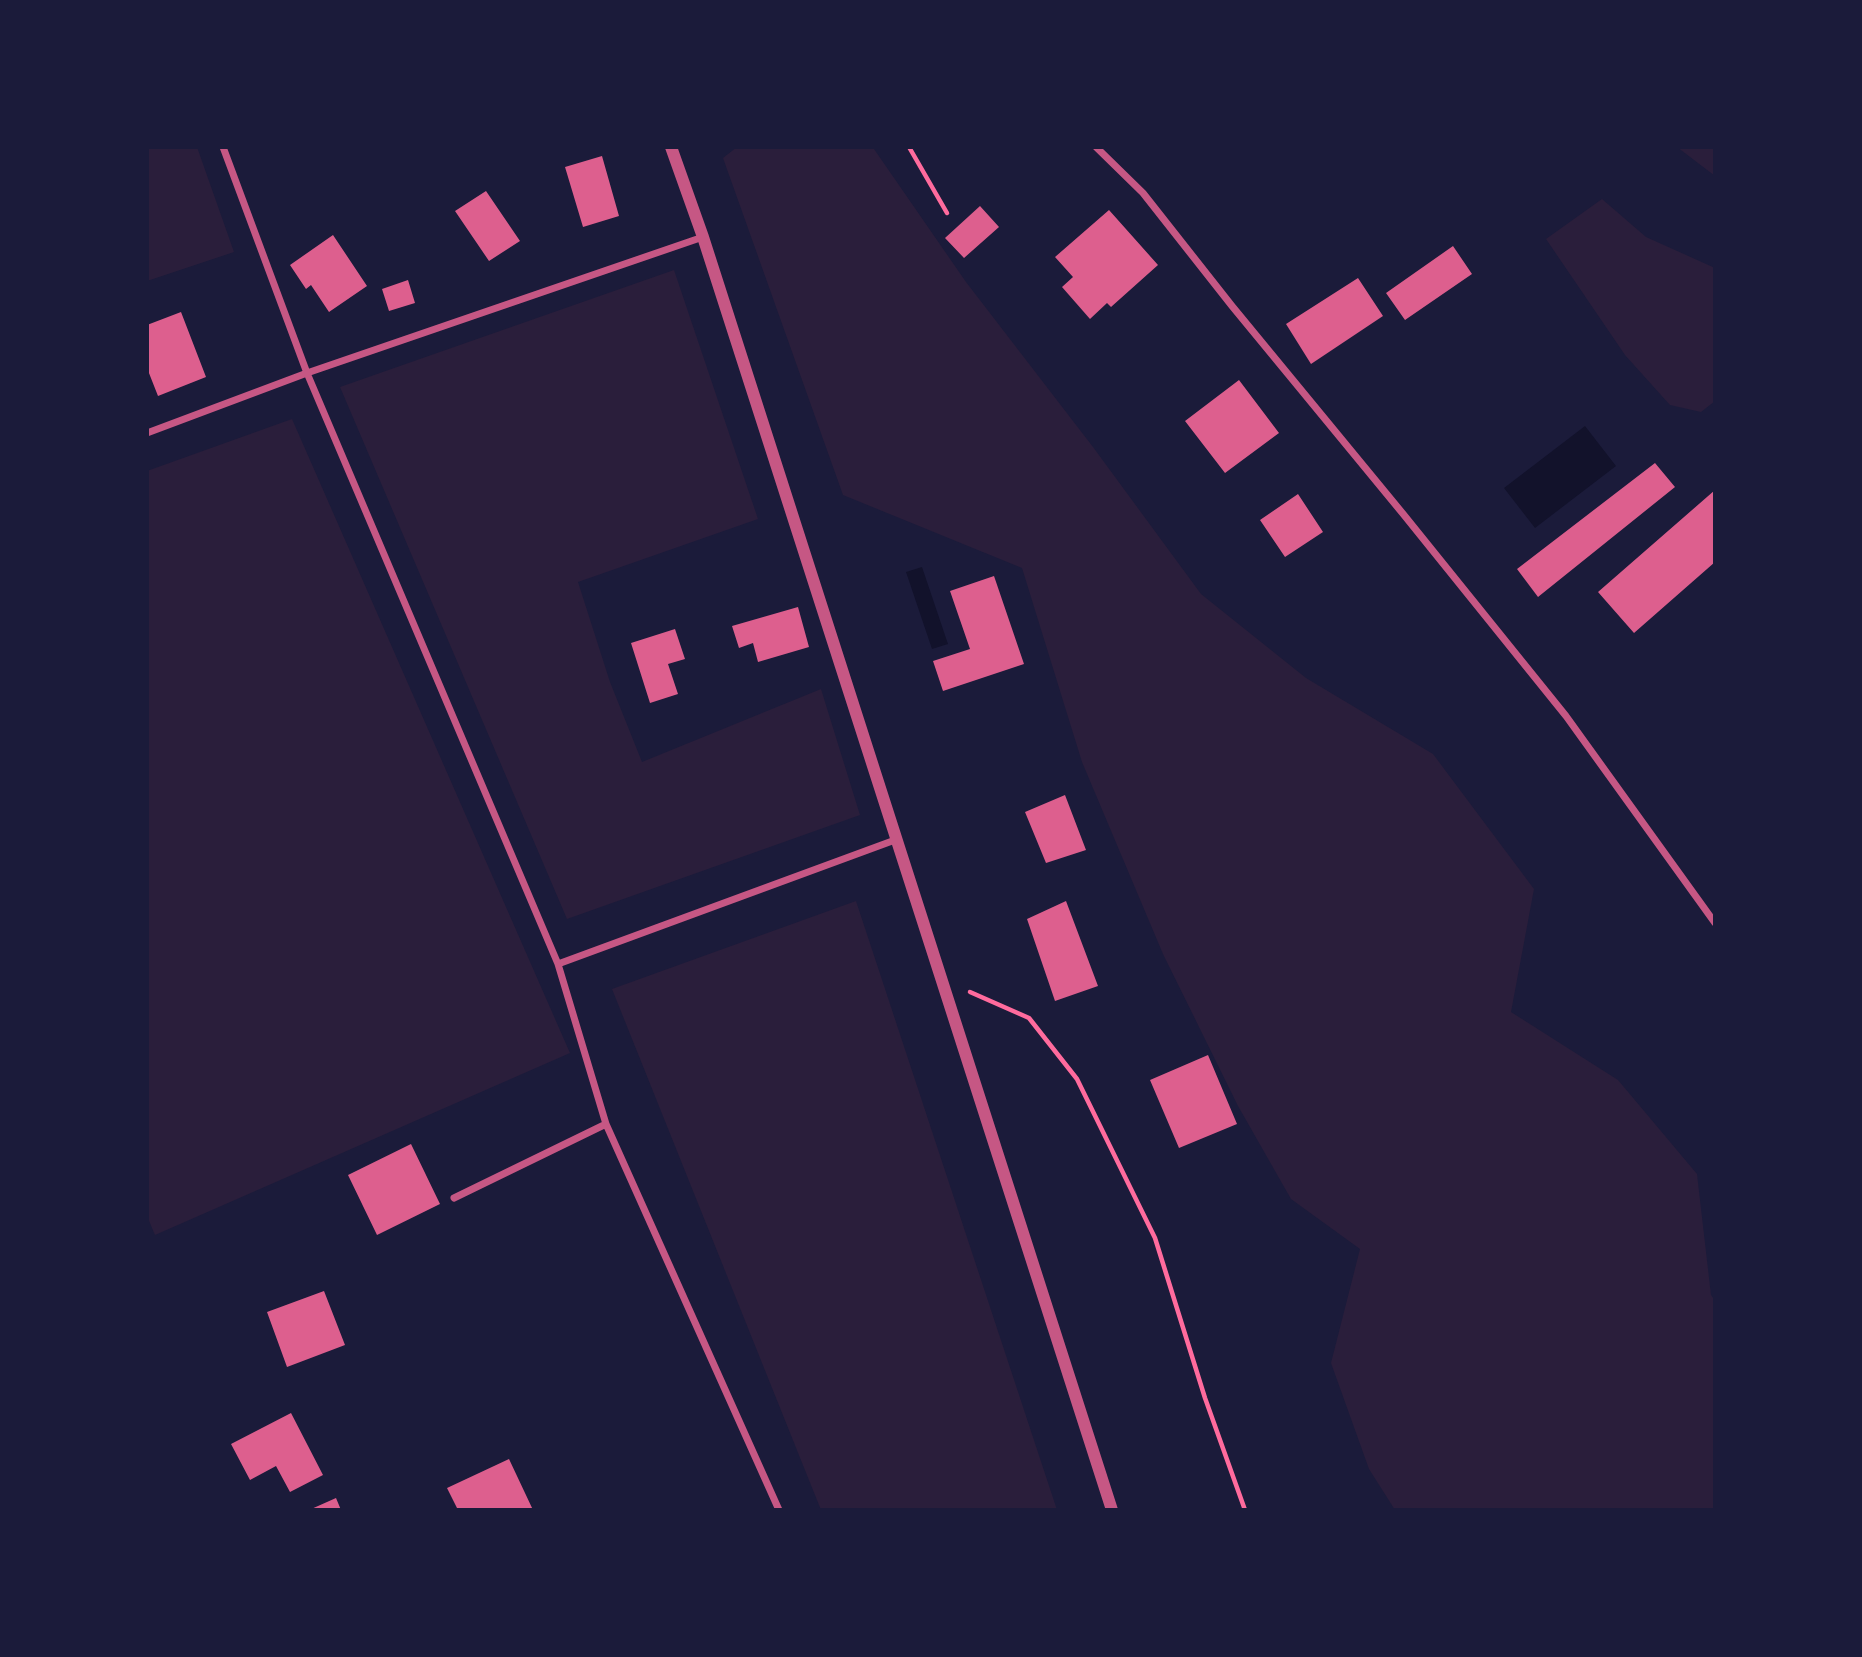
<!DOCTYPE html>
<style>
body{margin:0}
#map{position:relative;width:1862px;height:1657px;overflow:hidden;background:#1b1b3a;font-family:Poppins,sans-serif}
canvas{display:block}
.frame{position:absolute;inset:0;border:149px solid #1b1b3a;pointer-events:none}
</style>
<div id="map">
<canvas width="1862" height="1657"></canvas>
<div class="frame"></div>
</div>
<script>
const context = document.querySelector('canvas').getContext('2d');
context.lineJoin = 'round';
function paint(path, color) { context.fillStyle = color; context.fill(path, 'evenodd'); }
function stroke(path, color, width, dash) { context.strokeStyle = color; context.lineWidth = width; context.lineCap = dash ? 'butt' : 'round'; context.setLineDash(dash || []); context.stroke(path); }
const green = new Path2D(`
 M147,147H197L234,252L147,281Z
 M737,147H866L874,149L966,282L1093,447L1201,594L1306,678L1433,754L1534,889L1511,1012L1618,1080L1697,1174L1711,1295L1715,1301V1510H1395L1369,1469L1331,1363L1360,1249L1291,1199L1238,1106L1163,954L1082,762L1022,568L843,495L723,158Z
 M1677,147H1715V176Z
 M1602,199L1646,237L1715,268V401L1701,412L1670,405L1625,355L1546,239Z
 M674,270L758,519L578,582L610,682L642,762L821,689L860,815L567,919L340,387Z
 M292,419L570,1053L155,1235L147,1216V471Z
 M856,901L1057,1510H821L612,989Z`);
const water = new Path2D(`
 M1585,426L1616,466L1535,528L1504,488Z
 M922,567L948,644L932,649L906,572Z`);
const building = new Path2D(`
 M602,156L619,216L583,227L565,167Z
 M486,191L520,241L489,261L455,211Z
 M980,206L999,227L964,258L945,238Z
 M1109,210L1158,265L1111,307L1107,303L1090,319L1062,287L1073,277L1055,257Z
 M333,235L367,286L329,312L311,285L306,289L290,265Z
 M1453,246L1472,274L1405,320L1386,293Z
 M1358,278L1383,316L1311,364L1286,324Z
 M408,280L415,303L389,311L382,289Z
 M181,312L206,377L158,396L147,368V325Z
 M1239,380L1279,433L1225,473L1185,421Z
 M1655,463L1675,487L1538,597L1517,569Z
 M1715,490V562L1634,633L1598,592Z
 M1298,494L1323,532L1285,557L1260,520Z
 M994,576L1024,664L943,691L933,661L970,649L950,591Z
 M798,607L809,647L758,662L753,643L739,648L732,626Z
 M675,629L685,659L668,664L678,694L650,703L631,643Z
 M1065,795L1086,850L1046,863L1025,812Z
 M1066,901L1098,986L1055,1001L1027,919Z
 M1208,1055L1237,1124L1179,1148L1150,1080Z
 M411,1144L440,1204L377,1235L348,1175Z
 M324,1291L345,1345L287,1367L267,1312Z
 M291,1413L323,1475L290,1492L276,1466L250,1480L231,1444Z
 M509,1459L533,1510H458L447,1488Z
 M336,1498L341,1510H309Z`);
const path = new Path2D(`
 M909,147L947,213
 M970,992L1029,1018L1077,1079L1155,1238L1205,1398L1245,1510`);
const minor = new Path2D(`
 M223,147L307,373L558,964L606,1124L779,1510
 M1096,147L1143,193L1232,306L1404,515L1566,716L1715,923
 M147,433L307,373L703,237
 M558,964L895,840
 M454,1198L606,1124`);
const tertiary = new Path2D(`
 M671,147L703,237L1112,1510`);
paint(green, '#2a1e3b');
paint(water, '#12122b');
paint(building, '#dd5f8e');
stroke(path, '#ff6b9d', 4.5);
stroke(minor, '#c65784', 7);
stroke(tertiary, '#c65784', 12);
</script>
